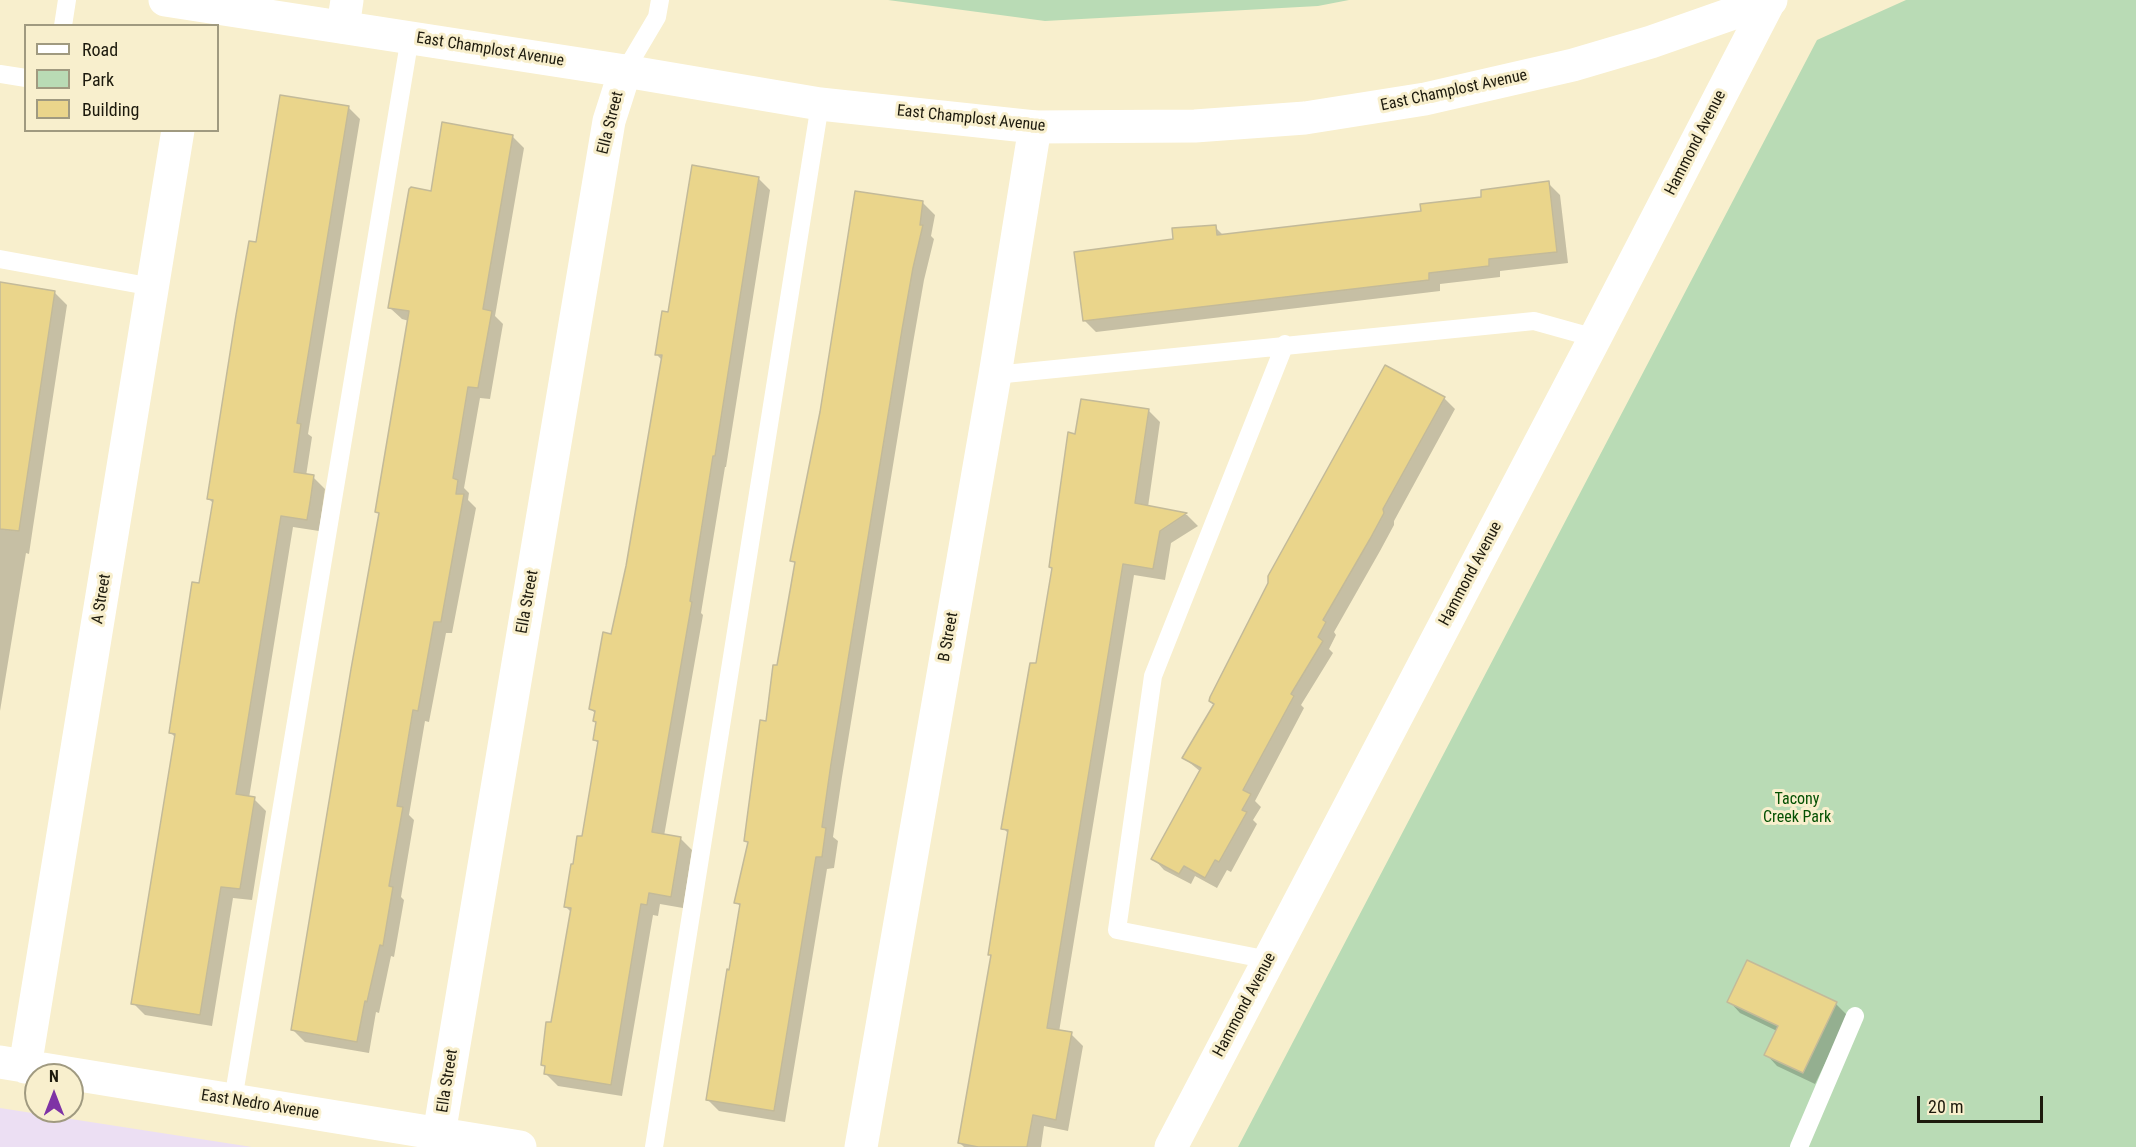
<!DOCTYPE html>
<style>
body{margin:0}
#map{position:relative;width:2136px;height:1147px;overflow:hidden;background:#f8efcd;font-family:"Roboto Condensed",sans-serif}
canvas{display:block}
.legend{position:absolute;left:24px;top:24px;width:195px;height:108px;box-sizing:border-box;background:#f8efcd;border:2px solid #a09a80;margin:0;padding:8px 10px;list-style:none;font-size:18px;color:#1d1a0d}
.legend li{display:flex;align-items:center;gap:12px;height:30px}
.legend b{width:30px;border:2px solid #a09a80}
.north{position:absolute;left:24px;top:1063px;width:60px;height:60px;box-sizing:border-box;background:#f8efcd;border:2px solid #a09a80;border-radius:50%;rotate:0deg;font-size:16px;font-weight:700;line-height:24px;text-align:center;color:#1d1a0d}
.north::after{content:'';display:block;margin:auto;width:21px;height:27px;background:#7e33a5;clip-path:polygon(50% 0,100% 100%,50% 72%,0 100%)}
.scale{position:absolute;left:1917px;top:1096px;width:126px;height:27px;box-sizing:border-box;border:3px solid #1d1a0d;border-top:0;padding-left:8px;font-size:18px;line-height:21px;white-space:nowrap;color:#1d1a0d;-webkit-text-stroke:4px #f8efcd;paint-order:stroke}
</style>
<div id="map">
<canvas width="2136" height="1147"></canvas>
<ul class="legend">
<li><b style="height:8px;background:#fff"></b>Road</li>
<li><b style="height:16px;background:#b9dbb5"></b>Park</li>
<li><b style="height:16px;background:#ead58b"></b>Building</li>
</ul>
<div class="north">N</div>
<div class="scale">20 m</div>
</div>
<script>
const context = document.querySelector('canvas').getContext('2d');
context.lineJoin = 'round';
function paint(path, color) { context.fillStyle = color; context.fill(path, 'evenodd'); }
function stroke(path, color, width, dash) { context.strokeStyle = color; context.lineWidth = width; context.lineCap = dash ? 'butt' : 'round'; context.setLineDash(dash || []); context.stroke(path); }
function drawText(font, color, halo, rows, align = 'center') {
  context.font = font + ' "Roboto Condensed",sans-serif'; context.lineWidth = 6; context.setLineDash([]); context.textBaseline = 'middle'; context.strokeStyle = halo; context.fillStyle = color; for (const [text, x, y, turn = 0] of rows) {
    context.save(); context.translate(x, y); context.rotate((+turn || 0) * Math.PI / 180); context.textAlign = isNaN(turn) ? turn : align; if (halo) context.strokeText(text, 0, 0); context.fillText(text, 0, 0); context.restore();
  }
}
const commercial = new Path2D(`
 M0,1108L252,1147H0Z`);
const green = new Path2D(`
 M888,0H1349L1318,6L1045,21Z
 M1906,0H2136V1147H1238L1817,40Z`);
const shadow = new Path2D(`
 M348,107L360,119L308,434L312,437L306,476L313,477L325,489L319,531L293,527L249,798L254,799L266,811L252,900L233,898L212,1026L145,1015L133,1003L176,738L171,733L200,585L214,504L209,499L258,244Z
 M512,136L524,148L495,316L503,324L490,399L480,398L464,488L469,493L468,500L476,508L452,633H446L429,722L425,721L409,815L414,820L401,897L404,900L394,957L391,956L379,1013L376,1012L369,1053L305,1042L293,1030L381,515L377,511L409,321L402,319L390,308L432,193Z
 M758,178L770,190L726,467H725L701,613L703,615L664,836L680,838L692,850L683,908L660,904L658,916L653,915L622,1096L558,1086L546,1074L547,1068L543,1065L572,913L565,906L583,838L599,744L595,740L597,723L596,714L591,709L613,635L628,566L662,360L656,354L669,313Z
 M1548,183L1560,195L1568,263L1500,271V277L1440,284V291L1096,332L1084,320L1175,240L1215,227L1224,236L1423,213Z
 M923,203L935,215L931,236L934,239L924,280L913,343L842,777L833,837L838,841L834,868L827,869L785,1122L719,1111L707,1099L741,907L736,902L749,843L746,841L796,565L792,560Z
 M0,284L55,293L67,305L33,527L29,554L26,553L0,711Z
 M1444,398L1455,409L1394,521V525L1380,551L1334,632L1336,635L1329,649L1333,653L1301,705L1304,708L1255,801L1261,807L1253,820L1257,824L1231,872L1227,870L1217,888L1195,876L1191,884L1164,870L1153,858L1201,772L1184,758Z
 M1148,410L1160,422L1148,507L1187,515L1198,526L1171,543L1165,580L1134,575L1059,1032L1071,1034L1083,1046L1068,1131L1044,1126L1041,1147H964L960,1143L992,957L990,954L1009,834L1003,828L1037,665L1053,570L1050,567L1076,436Z
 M1748,962L1836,1004L1848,1016L1815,1084L1777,1066L1766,1054L1777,1031L1740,1013L1729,1001Z`);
const building = new Path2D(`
 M280,95L349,106L297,423L301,424L294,472L314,475L310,503L307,520L281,516L236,794L255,797L240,889L221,887L200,1015L131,1004L175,734L169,733L192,582L199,583L213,500L207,499L236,315L249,241L256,242Z
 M442,122L513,135L483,309L492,311L478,388L468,387L453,478L458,480L456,494H464L441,622H434L418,711L413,710L397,806L403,807L389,886L393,887L383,946L380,945L367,1002L365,1001L357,1042L291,1030L351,669L379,513L375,512L409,311L388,308L409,189L411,187L431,191Z
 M692,165L759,177L715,456H713L690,601L692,602L652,832L681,837L671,897L649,893L647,905L641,904L611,1085L544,1074L545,1066L541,1065L546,1022H551L571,908L564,907L571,864H573L577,836H582L598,741L593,740L596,722L593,721L595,711L589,709L603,632L611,634L626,566L662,355H655L662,311L668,312Z
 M1549,181L1557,252L1489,259V266L1429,273V280L1083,321L1074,252L1173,239L1172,228L1216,225L1217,235L1421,211L1420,204L1481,197V190Z
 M855,191L923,201L920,225H923L913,268L902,330L831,764L822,827L826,828L822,857H816L774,1111L706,1100L727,969L729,970L740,904L734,903L748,842L744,841L760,720L766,721L773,665H777L795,562L790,561L820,412Z
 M0,282L55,291L19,531L0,529Z
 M1385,365L1445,397L1383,509L1384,513L1370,539L1323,620L1326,622L1318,637L1323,641L1291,694L1294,696L1243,790L1251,794L1242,810L1247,812L1219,862L1215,860L1205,878L1184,866L1179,874L1151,859L1201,768L1182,758L1214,704L1209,701L1210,697L1268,583V576Z
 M1081,399L1149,409L1135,503L1187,513L1160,531L1153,569L1123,564L1047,1028L1072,1032L1056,1120L1033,1115L1027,1147H978L958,1143L991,955H988L1008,830L1001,829L1030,663H1036L1052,568L1049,567L1068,432L1075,434Z
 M1747,960L1837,1002L1803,1073L1764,1055L1778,1026L1727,1002Z`);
const service = new Path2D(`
 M63,26L67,0
 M625,71L657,17L660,0
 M0,74L26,78
 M0,259L153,287
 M995,375L1534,321L1595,338
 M1269,960L1117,930L1153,676L1285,344
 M233,1100L410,37
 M654,1147L820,104
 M1799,1147L1855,1016`);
const minor = new Path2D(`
 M343,27L347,0
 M0,1062L520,1147
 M25,1067L178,130
 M439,1134L609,121L625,71
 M861,1147L995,375L1035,127
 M1171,1147L1595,338L1770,0`);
const tertiary = new Path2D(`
 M165,0L625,71L820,104L1035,127L1195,126L1305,118L1425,99L1573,65L1651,42L1771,0`);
const streetNames = [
 ["East Champlost Avenue",490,50,9],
 ["East Champlost Avenue",1454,91,-12],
 ["East Champlost Avenue",971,119,6],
 ["Ella Street",611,123,-76],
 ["Hammond Avenue",1696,143,-63],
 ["Hammond Avenue",1471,574,-62],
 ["A Street",102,599,-81],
 ["Ella Street",528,602,-80],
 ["B Street",949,637,-80],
 ["Hammond Avenue",1245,1005,-62],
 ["Ella Street",448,1081,-81],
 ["East Nedro Avenue",260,1105,9]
];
const parkNames = [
 ["Tacony",1797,800],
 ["Creek Park",1797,818]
];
paint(commercial, '#ecdff3');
paint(green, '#b9dbb5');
paint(shadow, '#0003');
paint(building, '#ead58b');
stroke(building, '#c3ba99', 1.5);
stroke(service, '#fff', 18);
stroke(minor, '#fff', 33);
stroke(tertiary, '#fff', 33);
drawText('16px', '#1d1a0d', '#f8efcd', streetNames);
drawText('16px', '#045103', '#f8efcd', parkNames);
</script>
